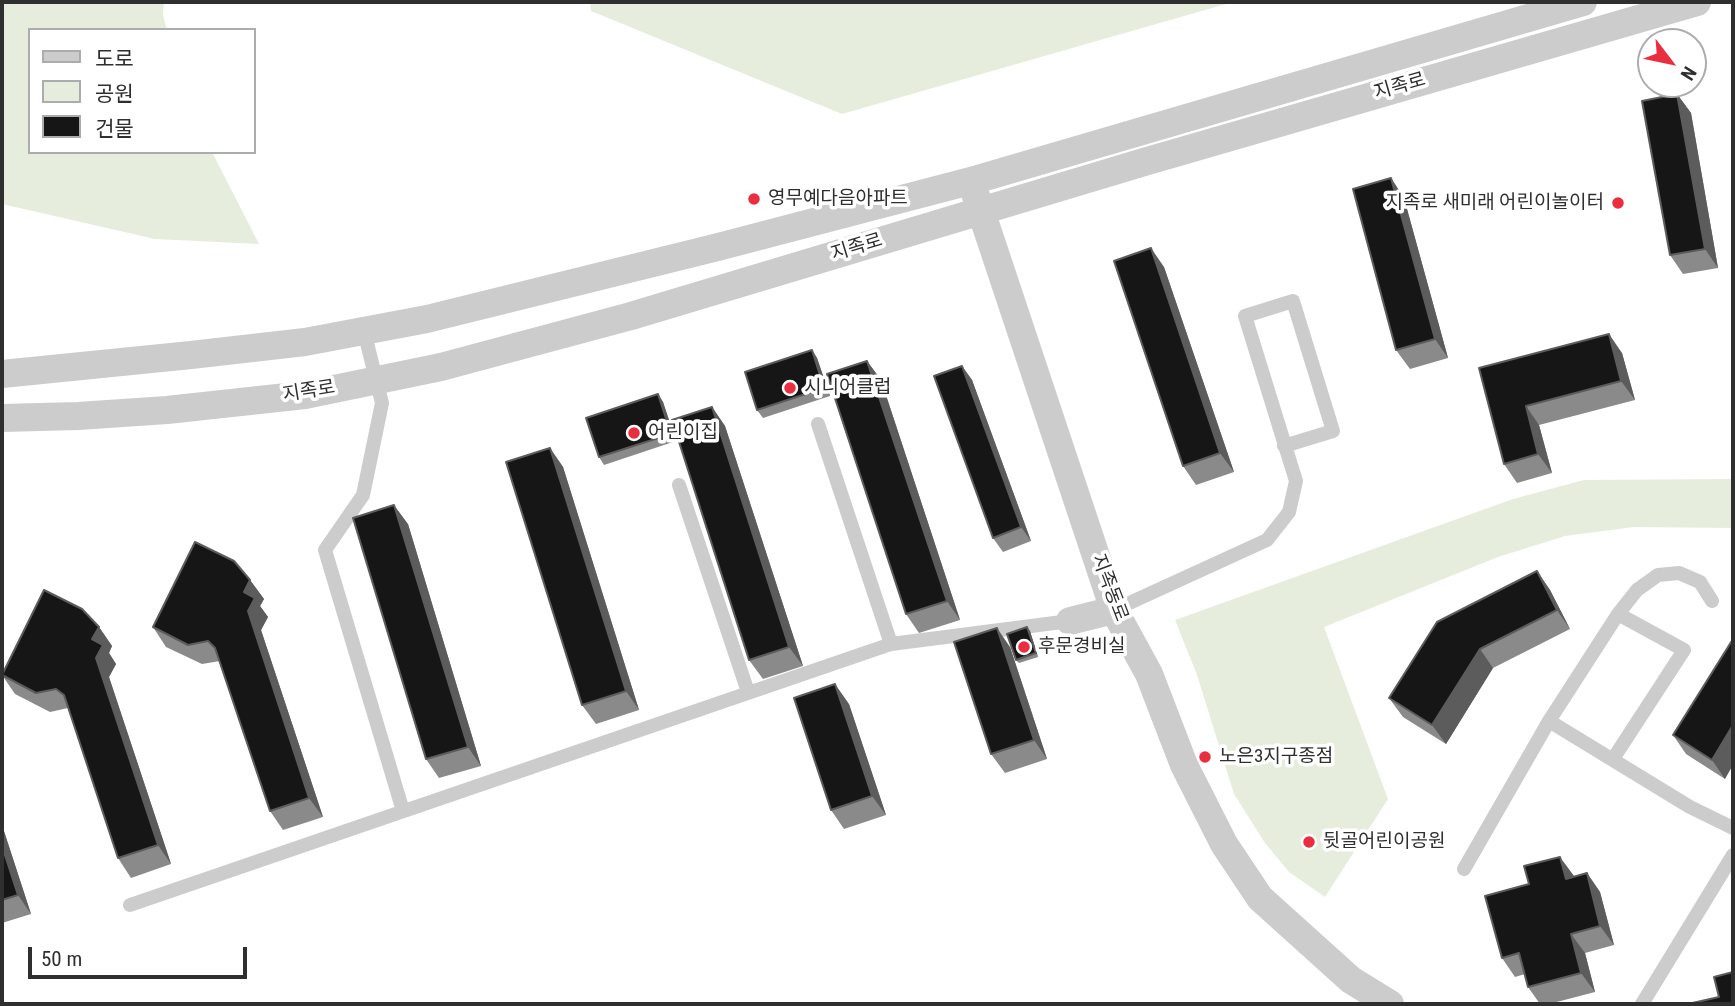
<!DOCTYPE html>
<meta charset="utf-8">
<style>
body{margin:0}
#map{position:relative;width:1735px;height:1006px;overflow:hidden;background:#fff;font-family:"Roboto Condensed","Noto Sans KR",sans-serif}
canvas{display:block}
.frame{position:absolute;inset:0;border:4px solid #2f2f2f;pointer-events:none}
.legend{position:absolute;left:28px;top:28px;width:228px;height:126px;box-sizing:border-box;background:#fff;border:2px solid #acacac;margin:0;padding:9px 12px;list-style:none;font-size:21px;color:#2f2f2f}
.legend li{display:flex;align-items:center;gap:14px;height:35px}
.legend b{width:35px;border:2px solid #acacac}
.north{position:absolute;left:1637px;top:28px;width:70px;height:70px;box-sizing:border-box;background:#fff;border:2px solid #acacac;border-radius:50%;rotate:122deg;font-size:19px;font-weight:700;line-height:28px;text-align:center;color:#2f2f2f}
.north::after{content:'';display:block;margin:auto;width:24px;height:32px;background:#eb2d40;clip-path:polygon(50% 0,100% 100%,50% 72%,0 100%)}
.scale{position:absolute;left:28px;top:947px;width:219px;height:32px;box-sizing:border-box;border:4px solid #2f2f2f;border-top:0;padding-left:9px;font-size:21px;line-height:24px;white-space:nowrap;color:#2f2f2f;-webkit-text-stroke:5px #fff;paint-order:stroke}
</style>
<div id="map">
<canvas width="1735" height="1006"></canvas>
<div class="frame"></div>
<ul class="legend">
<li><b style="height:9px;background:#ccc"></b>도로</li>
<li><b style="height:19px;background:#e6eddd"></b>공원</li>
<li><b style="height:19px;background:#161616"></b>건물</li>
</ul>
<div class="north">N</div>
<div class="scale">50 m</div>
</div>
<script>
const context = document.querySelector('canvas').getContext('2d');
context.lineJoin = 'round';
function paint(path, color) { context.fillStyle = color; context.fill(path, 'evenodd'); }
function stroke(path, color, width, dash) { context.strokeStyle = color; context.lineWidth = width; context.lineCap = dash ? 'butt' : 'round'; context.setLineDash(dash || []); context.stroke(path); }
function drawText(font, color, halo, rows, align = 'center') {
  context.font = font + ' "Roboto Condensed","Noto Sans KR",sans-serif'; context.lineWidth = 7; context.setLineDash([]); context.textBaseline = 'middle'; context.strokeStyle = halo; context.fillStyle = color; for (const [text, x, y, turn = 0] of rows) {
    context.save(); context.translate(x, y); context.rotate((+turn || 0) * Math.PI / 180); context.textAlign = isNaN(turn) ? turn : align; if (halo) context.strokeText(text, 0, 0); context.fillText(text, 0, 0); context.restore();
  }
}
const green = new Path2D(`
 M2,2H164L163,15L167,30H30V152H212L259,244L155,239L2,204Z
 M590,2H1233L842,114L591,11Z
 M1733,479V528L1634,527L1565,536L1498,557L1324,627L1388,799L1325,897L1289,872L1265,843L1234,794L1197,675L1175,620L1513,499L1584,480Z`);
const lane = new Path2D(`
 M364,331L382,403L363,495L325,550L403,811
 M818,424L891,644
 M679,485L748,692
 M1114,610L1267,540L1289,512L1296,481L1245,316L1293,301L1333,431L1284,446
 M1618,614L1637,590L1658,575L1679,573L1700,582L1712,601
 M1549,721L1690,807L1733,828
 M1464,869L1549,721L1618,614L1684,650L1613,759
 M130,905L891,644L1070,621
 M1642,1004L1733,855`);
const street = new Path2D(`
 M975,193L1114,610L1149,674L1184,765L1224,844L1260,898L1351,980L1390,1004
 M2,374L191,355L305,342L427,319L718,247L978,179L1583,2
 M2,418L78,416L167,410L305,395L441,367L631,316L1144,162L1697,2
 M1070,621L1114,610`);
const wall = new Path2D(`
 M1677,94L1691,113L1718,268L1683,274L1670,255Z
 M1391,178L1404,198L1448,358L1410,369L1396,350Z
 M1164,267L1234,472L1196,485L1183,466Z
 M812,350L817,358L830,396L763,418L757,410Z
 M1622,353L1635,400L1539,425L1552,473L1517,483L1504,464L1479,368Z
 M867,361L881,380L960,620L919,633L906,614Z
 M962,366L972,380L1031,541L1003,552L993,538Z
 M658,394L663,402L676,441L604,465L599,457Z
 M712,407L725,426L803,666L763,679L749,660Z
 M550,448L563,467L639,710L596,724L582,705Z
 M408,524L481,766L439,778L426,759Z
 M1537,571L1550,590L1570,629L1493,668L1446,744L1403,717L1389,698Z
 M250,580L264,599L260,606L268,617L261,630L323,817L283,830L270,811L220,661L202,664L166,647L153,627Z
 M99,627L112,646L109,653L116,664L109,677L171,864L131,878L118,858L68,708L50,712L15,694L2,675Z
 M1027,627L1030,631L1038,657L1019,663L1016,660Z
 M1733,639L1725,779L1686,754L1673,735Z
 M1010,647L1047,759L1005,773L991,754Z
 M849,704L886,815L844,829L831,810Z
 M2,825L31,914L2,923Z
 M1587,873L1600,892L1614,945L1585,953L1595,992L1549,1004H1540L1528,987L1525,974L1515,977L1502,958L1574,877Z`);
const shadedWall = new Path2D(`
 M1677,94L1691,113L1718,268L1705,249Z
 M1391,178L1404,198L1448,358L1435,339Z
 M1151,248L1164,267L1234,472L1220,453Z
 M1609,334L1622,353L1635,400L1621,381Z
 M812,350L817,358L830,396L824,388Z
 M867,361L881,380L960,620L947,601Z
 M962,366L972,380L1031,541L1021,527Z
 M658,394L663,402L676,441L671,434Z
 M1526,406L1539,425L1552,473L1538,454Z
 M712,407L725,426L803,666L789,647Z
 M550,448L563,467L639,710L626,691Z
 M394,505L408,524L481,766L468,747Z
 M1537,571L1550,590L1570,629L1557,610Z
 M250,580L264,599L260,606L268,617L261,630L323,817L309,798L248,611L244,592Z
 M99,627L112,646L109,653L116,664L109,677L171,864L158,845L96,658L92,639Z
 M1027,627L1030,631L1038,657L1036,653Z
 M997,628L1010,647L1047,759L1034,740Z
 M1480,649L1493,668L1446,744L1432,725Z
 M835,684L849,704L886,815L872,796Z
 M1733,725V765L1725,779L1712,760Z
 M2,825L31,914L18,895L2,846Z
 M1560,857L1574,876L1579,898L1566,879Z
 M1587,873L1600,892L1614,945L1600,926Z
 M1571,934L1585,953L1595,992L1581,973Z`);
const building = new Path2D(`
 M1677,94L1705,249L1670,255L1642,101Z
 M1391,178L1435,339L1396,350L1353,189Z
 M1151,248L1220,453L1183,466L1114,261Z
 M1609,334L1621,381L1526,406L1538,454L1504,464L1479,368Z
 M812,350L824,388L757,410L745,372Z
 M867,361L947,601L906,614L827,374Z
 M962,366L1021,527L993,538L934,376Z
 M658,394L671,434L599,457L586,418Z
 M712,407L789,647L749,660L672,420Z
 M550,448L626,691L582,705L506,462Z
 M394,505L468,747L426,759L353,518Z
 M195,542L234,561L250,580L244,592L255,598L248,611L309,798L270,811L215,648L208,641L188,645L153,627Z
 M1537,571L1557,610L1480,649L1432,725L1389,698L1437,622Z
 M44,590L82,609L99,627L92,639L103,645L96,658L158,845L118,858L64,695L56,689L36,693L2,675Z
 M1027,627L1036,653L1016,660L1007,634Z
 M997,628L1034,740L991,754L954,642Z
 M1733,639V725L1712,760L1673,735Z
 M835,684L872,796L831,810L794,698Z
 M2,846L18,895L2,900Z
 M1560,857L1566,879L1587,873L1600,926L1571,934L1581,973L1528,987L1519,953L1502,958L1485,896L1529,884L1524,866Z
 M1733,972V1004H1688L1719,997L1714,977Z`);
const markers = [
 [754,199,7,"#eb2d40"],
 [1618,203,7,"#eb2d40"],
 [790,388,7,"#eb2d40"],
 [634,433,7,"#eb2d40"],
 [1024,647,7,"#eb2d40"],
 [1205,757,7,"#eb2d40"],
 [1309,842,7,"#eb2d40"]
];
const streetNames = [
 ["지족로",1400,87,-16],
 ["지족로",857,248,-17],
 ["지족로",309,392,-9],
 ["지족동로",1109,588,69]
];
const poiNames = [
 ["영무예다음아파트",768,199],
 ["지족로 새미래 어린이놀이터",1604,203,"right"],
 ["시니어클럽",804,388],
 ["어린이집",648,433],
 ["후문경비실",1038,647],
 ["노은3지구종점",1219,757],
 ["뒷골어린이공원",1323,842]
];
paint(green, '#e6eddd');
stroke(lane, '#ccc', 14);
stroke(street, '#ccc', 28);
paint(wall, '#8a8a8a');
paint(shadedWall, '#5c5c5c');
paint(building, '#161616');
stroke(building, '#5c5c5c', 2);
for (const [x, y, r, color] of markers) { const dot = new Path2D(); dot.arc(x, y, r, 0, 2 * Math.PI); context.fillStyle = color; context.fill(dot); stroke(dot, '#fff', 2.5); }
drawText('19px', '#2f2f2f', '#fff', streetNames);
drawText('19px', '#2f2f2f', '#fff', poiNames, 'left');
</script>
